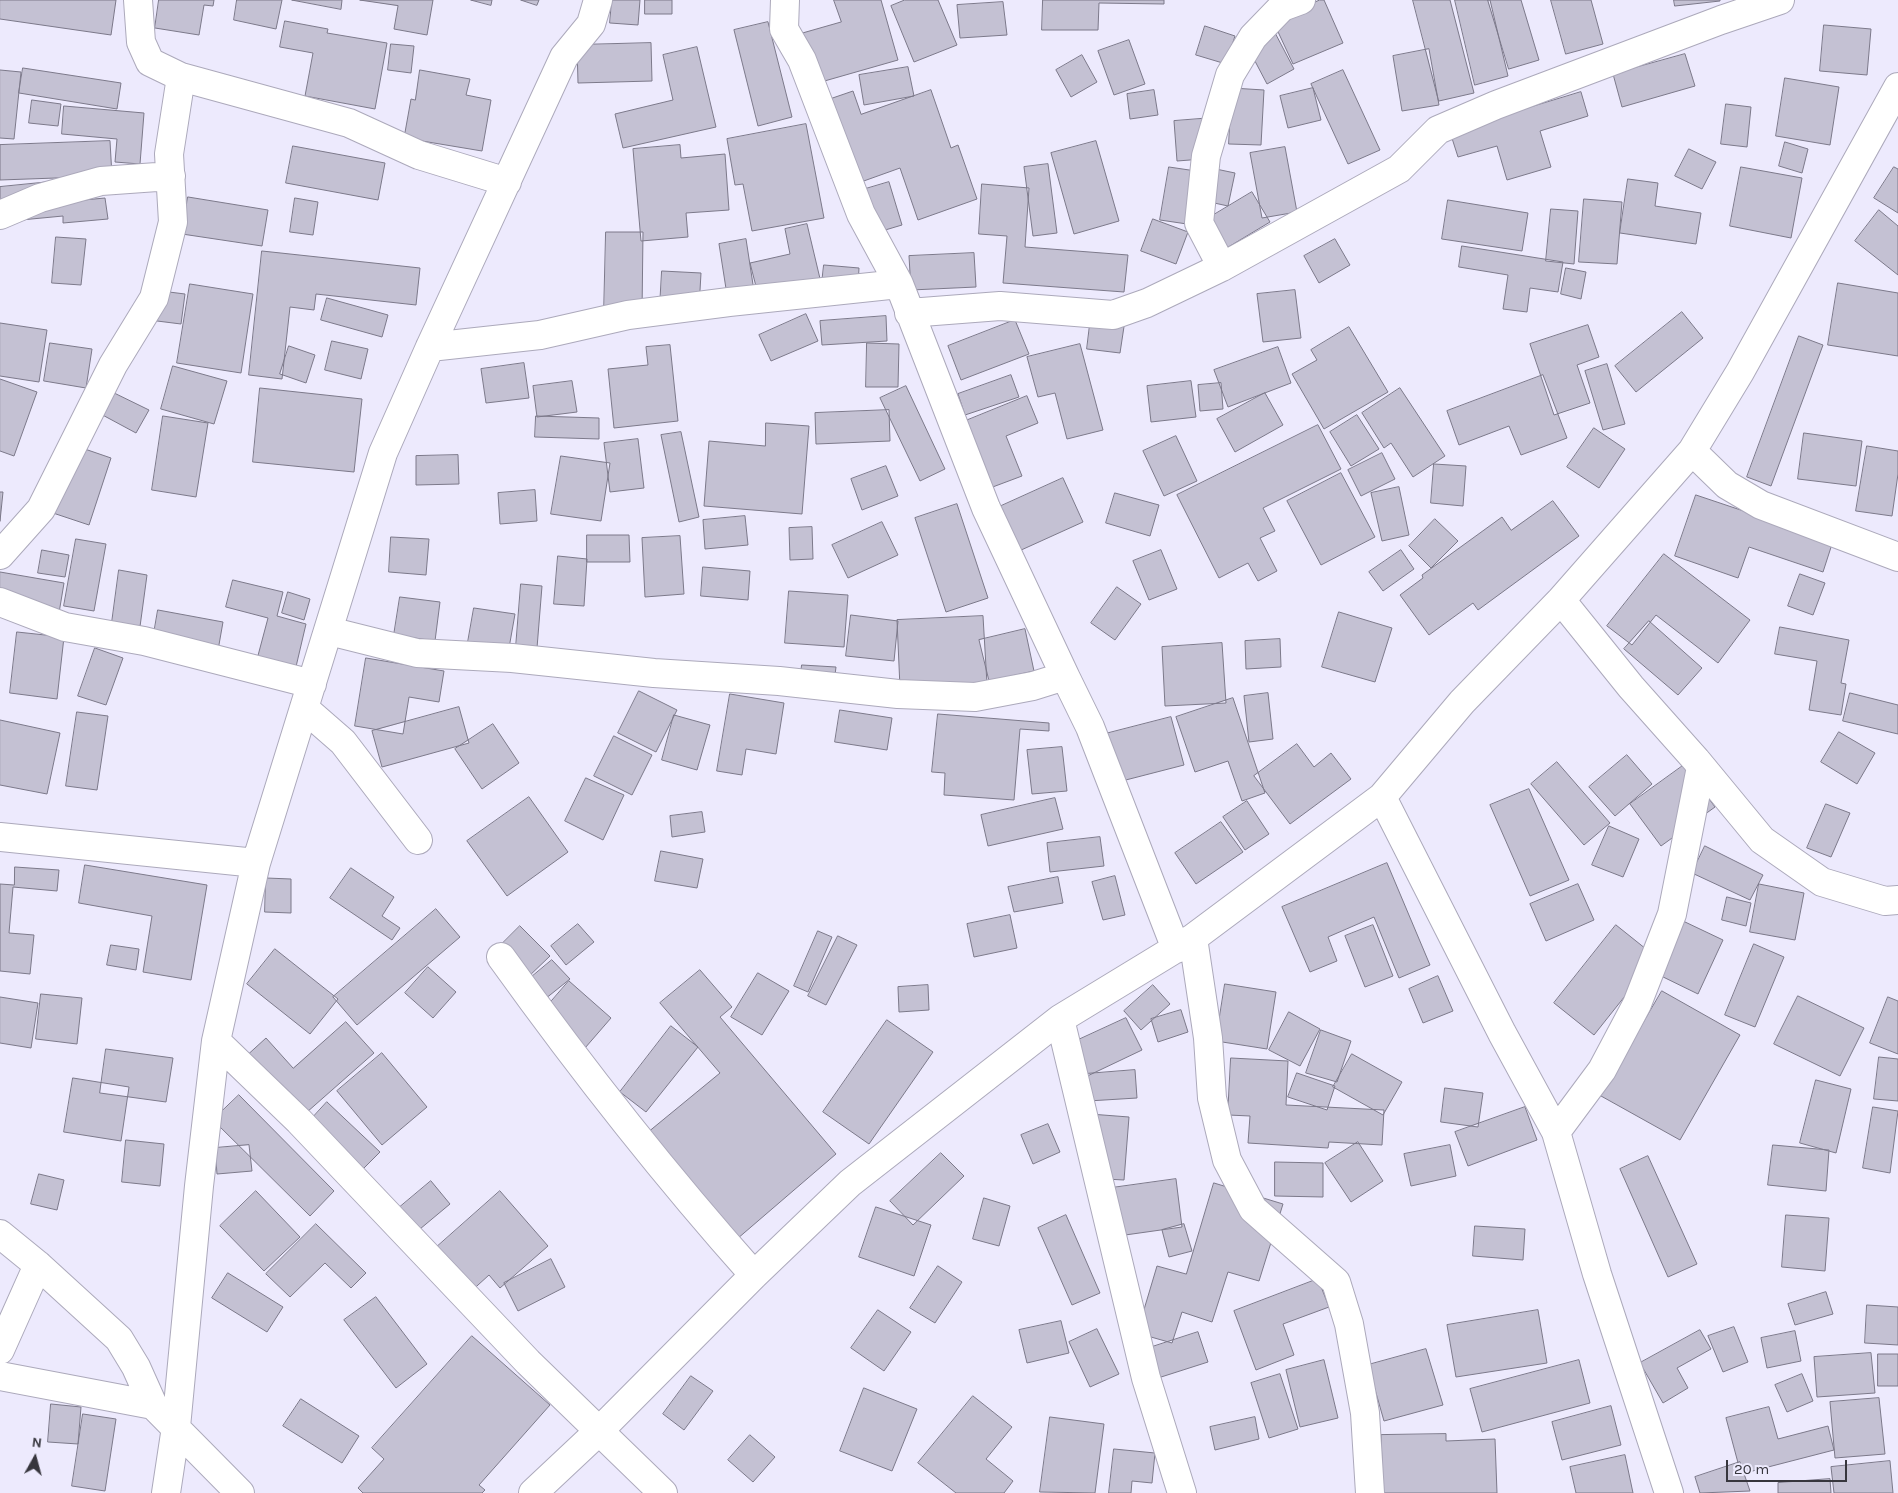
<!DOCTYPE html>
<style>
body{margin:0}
#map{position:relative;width:1898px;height:1493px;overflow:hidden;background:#edeafd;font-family:Karla,sans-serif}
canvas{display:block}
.north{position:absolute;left:10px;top:1433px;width:50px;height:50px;-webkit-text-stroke:4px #edeafd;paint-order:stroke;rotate:7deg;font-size:14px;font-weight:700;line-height:20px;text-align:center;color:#37363d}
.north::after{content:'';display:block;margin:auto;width:18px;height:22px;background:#37363d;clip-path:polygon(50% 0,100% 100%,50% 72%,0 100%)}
.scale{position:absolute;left:1726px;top:1460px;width:121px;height:22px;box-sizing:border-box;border:2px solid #37363d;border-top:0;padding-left:6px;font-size:15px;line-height:18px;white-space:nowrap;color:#37363d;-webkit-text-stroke:4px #edeafd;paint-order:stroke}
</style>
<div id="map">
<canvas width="1898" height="1493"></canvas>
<div class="north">N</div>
<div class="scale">20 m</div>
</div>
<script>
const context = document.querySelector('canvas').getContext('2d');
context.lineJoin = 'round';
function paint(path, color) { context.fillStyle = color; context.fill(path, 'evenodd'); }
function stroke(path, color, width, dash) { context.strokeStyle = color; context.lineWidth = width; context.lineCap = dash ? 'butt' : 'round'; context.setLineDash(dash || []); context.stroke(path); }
const building = new Path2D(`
 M0,0H116L111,35L0,19Z
 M159,0H214L213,6L204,5L199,35L155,28Z
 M237,0H282L276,29L234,20Z
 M292,0H342L341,9Z
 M360,0H433L427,35L394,29L398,6Z
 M471,0H492L491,5Z
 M521,0H539L537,5Z
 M612,0H640L638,25L610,23Z
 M645,0H672V14H645Z
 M834,0H881L898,60L814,84L799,34L841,22Z
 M905,0H938L957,45L914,62L891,6Z
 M1043,0H1164V4L1099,3L1098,30H1042Z
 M1320,0H1324L1343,43L1293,64L1273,21Z
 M1413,0H1450L1474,93L1439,101Z
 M1455,0H1490L1508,76L1475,85Z
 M1488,0H1521L1539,60L1509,69Z
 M1551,0H1591L1603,44L1566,54Z
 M1674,0H1720V1L1675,6Z
 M1003,2L1007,35L960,38L957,5Z
 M285,21L328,29L327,33L387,43L375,109L305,96L313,53L280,47Z
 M768,22L792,117L758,126L734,30Z
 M1824,25L1871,29L1867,75L1820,71Z
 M1205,26L1235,36L1226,64L1196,55Z
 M1273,29L1294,69L1267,84L1246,44Z
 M1129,40L1145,84L1114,95L1098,51Z
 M651,43L652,81L578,83L577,45Z
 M391,44L414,46L411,73L388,70Z
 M697,47L716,127L623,148L615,114L673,100L663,55Z
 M1429,49L1439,105L1402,111L1393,56Z
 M1685,54L1695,86L1622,107L1613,74Z
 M1082,55L1097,82L1071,97L1056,70Z
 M908,67L914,96L864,105L859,75Z
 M23,68L121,83L117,109L19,93Z
 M0,70L21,72L14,139L0,138Z
 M420,70L470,79L466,95L491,100L482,151L404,138L411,99L415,100Z
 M1343,70L1380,150L1348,164L1311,84Z
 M1785,78L1839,87L1830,145L1776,136Z
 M1232,88L1264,90L1261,145L1229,144Z
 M1313,88L1321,120L1288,128L1280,96Z
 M931,90L951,148L958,145L977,199L918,220L900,168L847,187L818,103L853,91L861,114Z
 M1154,90L1158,115L1130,119L1127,94Z
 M1581,92L1588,116L1540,131L1551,167L1507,180L1497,146L1458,157L1450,132Z
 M32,100L61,104L58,126L29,123Z
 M1726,104L1751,107L1747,147L1721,144Z
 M64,106L144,113L140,164L115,162L117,139L62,134Z
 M1212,118L1216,158L1177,161L1174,121Z
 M806,124L824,218L752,231L743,184L735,185L727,139Z
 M110,141L112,176L0,180V145Z
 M1096,141L1119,221L1074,234L1051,153Z
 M1785,142L1808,149L1802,173L1779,166Z
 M680,145L681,158L725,154L729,210L686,213L688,237L641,241L633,149Z
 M293,146L385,163L378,200L286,183Z
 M1285,147L1297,212L1262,218L1250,153Z
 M1689,149L1716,162L1702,189L1675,176Z
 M1048,164L1057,233L1033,236L1024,167Z
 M1169,167L1196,171L1187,224L1160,220Z
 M1741,167L1802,178L1791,238L1730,226Z
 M1894,167L1898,169V213L1874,198Z
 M1211,168L1235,173L1228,206L1205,201Z
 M1628,179L1658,183L1655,206L1701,213L1696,244L1620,233Z
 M50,182L52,203L105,198L108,219L63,223V216L0,222V187Z
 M889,182L902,225L865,236L852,193Z
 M982,184L1029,188L1025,247L1128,255L1124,292L1003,283L1007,236L979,234Z
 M1252,192L1270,222L1225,249L1207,219Z
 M188,197L268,210L262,246L182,234Z
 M295,198L318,202L313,235L290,232Z
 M1584,199L1622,202L1617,264L1579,262Z
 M1448,200L1528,213L1522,251L1442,239Z
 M1551,209L1578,211L1574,264L1546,261Z
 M1879,210L1898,226V275L1855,241Z
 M1153,219L1188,232L1176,264L1141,251Z
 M807,224L822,287L760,302L750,263L790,254L785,229Z
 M606,232H643L642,314L604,313Z
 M56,237L86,239L81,285L52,283Z
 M746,239L754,291L727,295L719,244Z
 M1335,239L1350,265L1319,283L1304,256Z
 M1462,246L1563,262L1558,292L1530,288L1527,312L1503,309L1508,275L1459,267Z
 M262,251L420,268L416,305L316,294L314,310L290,307L282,379L249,375Z
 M974,253L976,287L911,290L909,256Z
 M824,265L859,268L858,286L822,283Z
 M1566,268L1586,272L1581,299L1561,294Z
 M662,271L701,273L699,308L660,306Z
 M1838,283L1898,293V356L1828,345Z
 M190,284L253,294L241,373L177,363Z
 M1295,290L1301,338L1263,342L1257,294Z
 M161,291L185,294L181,324L157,321Z
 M327,298L388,315L382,337L321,320Z
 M1682,312L1703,338L1636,392L1615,366Z
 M806,314L818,341L771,361L759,335Z
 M886,316L887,341L822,345L820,321Z
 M1091,316L1125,320L1120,353L1087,349Z
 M1015,320L1029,354L961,380L948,346Z
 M0,323L47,330L39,382L0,376Z
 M1588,325L1599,357L1577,365L1590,403L1554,415L1530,344Z
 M1349,327L1388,392L1324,429L1292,374L1317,360L1311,350Z
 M1799,336L1823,345L1771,486L1747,477Z
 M332,341L368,349L361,379L325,370Z
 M50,343L92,349L86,388L44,381Z
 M867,343L899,344L898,387H866Z
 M1080,344L1103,430L1067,439L1055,393L1038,397L1027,357Z
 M670,345L678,421L614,428L608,369L648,365L646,347Z
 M289,346L315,355L306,383L280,374Z
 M1278,347L1291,383L1228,407L1214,370Z
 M524,363L529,398L486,403L481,369Z
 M1607,364L1625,424L1603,430L1585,371Z
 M173,366L227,381L214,424L161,409Z
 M1011,375L1019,397L965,415L958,394Z
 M1543,375L1567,438L1521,455L1509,426L1459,445L1447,411Z
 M0,379L37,392L14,456L0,451Z
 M572,381L577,412L537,417L533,386Z
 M1191,381L1196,417L1151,422L1147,386Z
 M1221,383L1223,409L1200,411L1198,385Z
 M906,386L945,469L920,481L880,398Z
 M260,388L362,399L354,472L253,462Z
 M1400,388L1445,456L1413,477L1391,443L1384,448L1362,413Z
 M108,390L149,410L136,433L97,412Z
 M1265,393L1283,425L1235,452L1217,419Z
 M1027,396L1038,423L1006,436L1022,476L990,488L963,422Z
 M889,410L890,441L816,444L815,413Z
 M1357,415L1379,449L1351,466L1330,432Z
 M163,416L208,423L196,497L152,490Z
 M536,416L599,418V439L535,437Z
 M766,423L809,426L802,514L704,506L709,441L765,446Z
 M1318,425L1341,469L1263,508L1275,531L1260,538L1277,571L1258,581L1248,563L1219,578L1177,495Z
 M1594,428L1625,449L1599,488L1567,467Z
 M681,432L699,517L679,522L661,435Z
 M1804,433L1862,441L1856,486L1798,479Z
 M1176,436L1197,481L1164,496L1143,451Z
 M638,439L644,488L610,492L604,443Z
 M76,446L111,458L89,525L53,513Z
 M1867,446L1898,451V474L1892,516L1856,511Z
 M1382,453L1395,479L1361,496L1348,470Z
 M458,455L459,484L416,485V456Z
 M561,456L610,463L601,521L551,514Z
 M1434,464L1466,466L1463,506L1431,503Z
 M886,466L898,496L862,510L851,479Z
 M1341,473L1375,537L1321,565L1287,501Z
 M1063,478L1083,522L1019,551L999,507Z
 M1399,487L1409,535L1382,541L1371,493Z
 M535,490L537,521L500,524L498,493Z
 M0,492H3L0,521Z
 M1115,493L1159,505L1150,536L1106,523Z
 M1696,495L1833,541L1823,572L1749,547L1738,578L1675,556Z
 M1553,501L1579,536L1478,610L1473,603L1429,635L1400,595L1423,578L1422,575L1502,517L1511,530Z
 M957,504L988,598L946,612L915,518Z
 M745,516L748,545L705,549L703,520Z
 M1435,519L1458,541L1431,568L1409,546Z
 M882,522L898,555L848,578L832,545Z
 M812,527L813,559L790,560L789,528Z
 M587,535H629L630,562H587Z
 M680,536L684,594L645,597L642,538Z
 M391,537L429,539L426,575L389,572Z
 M76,539L106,544L94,611L64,606Z
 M42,550L69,555L65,577L38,573Z
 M1161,550L1177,589L1149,600L1133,561Z
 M1401,550L1414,569L1383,591L1369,572Z
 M1664,554L1750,620L1718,663L1656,615L1632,645L1607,626Z
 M558,556L587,559L584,606L554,604Z
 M703,567L750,571L748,600L701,596Z
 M119,570L147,575L139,634L111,630Z
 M0,572L64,583L58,619L0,609Z
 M1800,574L1825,583L1813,615L1788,606Z
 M233,580L283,592L277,616L306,624L295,671L256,663L268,618L226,607Z
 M521,584L542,586L537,648L516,647Z
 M1117,587L1141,604L1115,640L1091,623Z
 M789,591L848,595L844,647L785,643Z
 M288,592L310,599L304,620L282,613Z
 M400,597L440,602L435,641L394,635Z
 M474,608L515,614L509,648L468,642Z
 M158,610L223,622L217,656L152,645Z
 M1339,612L1392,628L1375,682L1322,667Z
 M851,615L898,621L894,661L846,656Z
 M983,616L987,684L900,688L897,620Z
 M1649,621L1702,668L1678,695L1624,649Z
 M1780,627L1849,640L1841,683L1846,684L1841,715L1809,710L1817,661L1775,654Z
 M1025,629L1034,671L989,681L979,640Z
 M17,632L64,637L57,699L10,693Z
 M1280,639L1281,667L1246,669L1245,641Z
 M1222,643L1226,703L1165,706L1162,647Z
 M95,648L123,658L106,705L78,696Z
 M366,658L444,671L439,702L409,697L403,734L355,726Z
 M802,665L836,667L834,683L800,681Z
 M639,691L677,710L656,752L618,733Z
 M1268,693L1273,739L1249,742L1244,696Z
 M1850,693L1898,705V734L1843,721Z
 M730,694L784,703L776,754L746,749L742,775L717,771Z
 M1233,698L1265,793L1242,801L1228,761L1195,772L1176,717Z
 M459,707L469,743L382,767L372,731Z
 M840,710L892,718L887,750L835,742Z
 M77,712L108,716L97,790L66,786Z
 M938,714L1049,723V731L1020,729L1014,800L944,795L945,773L932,772Z
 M674,715L710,725L697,770L662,760Z
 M1171,717L1184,765L1118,782L1105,734Z
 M0,720L60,733L47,794L0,785Z
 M493,724L519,763L482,789L455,749Z
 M1839,732L1875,753L1857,784L1821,762Z
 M614,736L652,755L632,795L594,776Z
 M1297,744L1314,767L1331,753L1351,779L1290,824L1254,776Z
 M1062,747L1067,791L1032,794L1027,750Z
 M1627,755L1652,784L1615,816L1589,787Z
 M1557,762L1610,823L1584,845L1531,784Z
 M1684,765L1715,807L1661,846L1630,804Z
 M586,778L624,795L603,840L565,821Z
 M1529,789L1569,880L1530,896L1490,805Z
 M529,797L568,852L507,896L467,841Z
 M1055,798L1063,829L988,846L981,815Z
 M1247,801L1269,834L1245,850L1223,817Z
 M1826,804L1850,813L1831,857L1807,848Z
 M702,812L705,832L672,837L670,816Z
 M1221,822L1243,852L1196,884L1175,853Z
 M1609,826L1639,839L1623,877L1592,865Z
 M1100,837L1104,866L1050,872L1047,843Z
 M1705,846L1763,875L1750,900L1692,873Z
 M661,851L703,859L697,888L655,881Z
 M1387,863L1430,965L1399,978L1374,917L1328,937L1337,961L1310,972L1282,907Z
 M85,865L207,885L191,980L143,972L152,916L79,903Z
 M15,867L59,870L57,891L13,887L9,933L34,935L30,974L0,971V884L14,885Z
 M351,868L394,897L382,916L400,928L392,940L330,898Z
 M1115,876L1125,915L1103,920L1092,882Z
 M1058,877L1063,903L1014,912L1008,887Z
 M266,878L291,879V913L265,912Z
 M1578,884L1594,920L1546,941L1530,904Z
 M1759,884L1804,893L1795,940L1750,932Z
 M1727,897L1751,903L1746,926L1722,920Z
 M436,909L460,937L357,1025L333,997Z
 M1010,915L1017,948L974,957L967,924Z
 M1683,921L1723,940L1698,994L1657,974Z
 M578,924L594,942L566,965L551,946Z
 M1373,925L1393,976L1365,987L1345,936Z
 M1616,925L1656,957L1594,1035L1554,1003Z
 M520,926L550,956L526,979L496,950Z
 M818,931L832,937L808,992L794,986Z
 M838,936L857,945L826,1005L808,996Z
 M1754,944L1784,957L1755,1027L1725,1015Z
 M111,945L139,949L136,970L107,965Z
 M275,949L338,999L310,1034L247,984Z
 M552,960L570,979L545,999L528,980Z
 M428,967L456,992L433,1018L405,993Z
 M700,970L732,1007L720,1017L836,1154L737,1239L647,1133L720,1073L660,1003Z
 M758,973L789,991L762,1035L731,1017Z
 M1438,976L1453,1011L1423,1023L1409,989Z
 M569,981L611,1018L585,1048L543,1011Z
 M1225,984L1276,992L1267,1049L1216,1041Z
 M928,985L929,1010L899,1012L898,987Z
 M1153,985L1170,1004L1141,1030L1124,1011Z
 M1662,991L1740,1035L1680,1140L1601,1096Z
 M41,994L82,998L77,1044L36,1039Z
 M1798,996L1864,1028L1840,1076L1774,1044Z
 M0,997L38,1003L31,1048L0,1043Z
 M1888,997L1898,1001V1054L1870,1043Z
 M1181,1010L1188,1032L1158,1042L1151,1019Z
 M1289,1012L1320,1029L1300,1066L1269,1050Z
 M1126,1018L1142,1050L1079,1080L1063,1047Z
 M887,1020L933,1052L869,1144L823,1112Z
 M346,1022L374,1053L298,1120L243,1059L266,1038L293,1068Z
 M671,1026L698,1047L646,1112L620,1092Z
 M1321,1030L1351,1041L1337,1082L1306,1073Z
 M106,1049L173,1058L166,1102L100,1093Z
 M382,1053L427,1107L382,1145L337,1091Z
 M1352,1054L1402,1082L1383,1115L1333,1087Z
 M1879,1057L1898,1059V1101L1874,1099Z
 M1231,1058L1288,1061L1286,1105L1384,1110L1382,1145L1329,1142L1328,1148L1248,1143L1250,1116L1228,1115Z
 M1135,1070L1137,1098L1088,1101L1085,1074Z
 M1297,1073L1335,1086L1327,1110L1288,1097Z
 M73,1078L129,1087L121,1141L64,1132Z
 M1816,1080L1851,1089L1836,1153L1800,1143Z
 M1445,1088L1483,1093L1478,1127L1441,1122Z
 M239,1095L334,1191L310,1216L213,1120Z
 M327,1102L380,1152L357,1175L306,1125Z
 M1525,1107L1537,1140L1468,1166L1455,1132Z
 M1873,1107L1898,1111L1890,1173L1863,1168Z
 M1090,1114L1129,1117L1124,1180L1086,1178Z
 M1048,1124L1060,1152L1033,1164L1021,1135Z
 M126,1140L164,1144L160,1186L122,1182Z
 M1358,1142L1383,1181L1351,1202L1325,1163Z
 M249,1145L252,1171L217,1174L215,1148Z
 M1450,1145L1456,1176L1411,1186L1404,1154Z
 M1773,1145L1829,1150L1826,1191L1768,1185Z
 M941,1153L964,1176L913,1225L890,1201Z
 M1648,1156L1697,1264L1668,1277L1620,1169Z
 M1275,1162L1323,1163V1197L1275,1196Z
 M39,1174L64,1180L57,1210L31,1204Z
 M1176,1179L1182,1227L1111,1237L1104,1189Z
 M431,1181L450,1204L414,1234L394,1212Z
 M1214,1183L1283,1204L1259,1281L1228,1272L1212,1322L1182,1312L1172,1343L1137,1333L1157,1266L1186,1274Z
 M256,1191L300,1237L264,1271L220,1226Z
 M500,1191L548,1246L500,1288L489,1275L467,1295L430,1253Z
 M984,1198L1010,1206L999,1246L973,1239Z
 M876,1207L931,1225L914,1276L859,1257Z
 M1066,1215L1100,1293L1072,1305L1038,1228Z
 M1786,1215L1829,1218L1825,1271L1782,1267Z
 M316,1224L366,1273L351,1288L325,1263L290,1297L266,1274Z
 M1184,1224L1192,1251L1169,1257L1162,1230Z
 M1475,1226L1525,1229L1523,1260L1473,1256Z
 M551,1259L565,1287L518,1311L504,1283Z
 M938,1266L962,1282L935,1323L910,1308Z
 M228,1273L283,1307L267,1332L212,1298Z
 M1318,1279L1329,1307L1283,1324L1294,1355L1256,1370L1234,1311Z
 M1826,1292L1833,1314L1795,1325L1788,1304Z
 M376,1297L427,1364L396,1388L344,1320Z
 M1867,1305L1898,1307V1345L1865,1343Z
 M878,1310L911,1332L884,1371L851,1348Z
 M1538,1310L1547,1363L1456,1377L1447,1325Z
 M1061,1321L1069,1353L1027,1363L1019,1330Z
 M1734,1327L1748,1362L1723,1372L1708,1336Z
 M1097,1329L1119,1374L1090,1387L1069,1342Z
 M1700,1330L1711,1349L1677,1368L1688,1388L1663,1403L1640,1363Z
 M1795,1331L1801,1361L1767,1368L1761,1338Z
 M1198,1332L1208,1362L1158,1378L1149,1348Z
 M472,1336L550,1405L479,1485L485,1490L482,1493H363L358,1488L384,1459L372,1448Z
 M1426,1349L1443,1405L1384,1421L1368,1365Z
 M1871,1353L1875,1393L1817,1397L1814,1357Z
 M1878,1354H1898V1386H1878Z
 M1324,1360L1338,1418L1300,1427L1286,1370Z
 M1579,1360L1590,1403L1482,1432L1470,1389Z
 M1280,1374L1298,1429L1269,1438L1251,1383Z
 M1802,1374L1813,1401L1787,1412L1775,1385Z
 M691,1376L713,1391L684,1430L663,1414Z
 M864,1388L917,1409L892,1471L840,1451Z
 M973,1396L1012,1427L986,1459L1013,1481L1004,1493H956L918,1463Z
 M1879,1398L1885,1454L1835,1458L1830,1402Z
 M301,1399L359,1436L342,1463L283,1426Z
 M51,1404L81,1407L78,1444L48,1442Z
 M1611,1406L1621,1445L1562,1460L1552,1422Z
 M1769,1407L1778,1439L1828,1426L1834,1450L1741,1474L1726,1418Z
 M83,1414L116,1419L105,1491L72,1486Z
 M1050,1417L1104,1424L1095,1493L1040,1492Z
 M1255,1417L1259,1439L1215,1450L1210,1427Z
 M1446,1434V1441L1495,1439L1497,1493H1383L1381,1435Z
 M750,1435L775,1457L753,1482L728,1460Z
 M1114,1449L1155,1453L1152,1483L1132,1481L1131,1493H1109Z
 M1625,1455L1633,1493H1576L1570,1467Z
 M1890,1461L1893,1493H1834L1831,1467Z
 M1740,1462L1750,1491L1700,1493L1695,1477Z
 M1830,1479L1831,1493H1778V1483Z`);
const minor = new Path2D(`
 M138,0L141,42L150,62L181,77L349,123L419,155L507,182
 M785,0L784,29L802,60L861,214L899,284
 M0,215L40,198L101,181L171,176
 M1222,267L1199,223L1206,156L1230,75L1253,37L1282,7L1301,0
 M909,313L1000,306L1113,315L1147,303L1222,267L1399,169L1438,130L1496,105L1721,20L1780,0
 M430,347L540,335L628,315L729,302L899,284L986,508L1065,676
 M1692,451L1727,485L1761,505L1898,557
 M0,555L41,509L113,365L154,298L173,222L169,154L181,77
 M1561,600L1631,687L1696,760L1762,840L1822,882L1885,901L1898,900
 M0,602L65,627L144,641L312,684
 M329,631L417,653L512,658L654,673L779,681L898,694L975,697L1033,686L1065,676L1090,727L1176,949
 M304,708L343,742L418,840
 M1382,797L1502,1033L1556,1132L1597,1274L1669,1493
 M0,837L256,863
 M1193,938L1208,1038L1212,1098L1227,1160L1253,1209L1336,1282L1349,1324L1365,1413L1370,1493
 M501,957C580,1067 663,1173 754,1275
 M1060,1019L1146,1378L1182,1493
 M216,1041L299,1121L528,1362L663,1493
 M1556,1132L1602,1070L1637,1004L1672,914L1701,767
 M0,1234L38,1265L119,1339L136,1367L153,1405L240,1493
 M0,1350L38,1265
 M0,1376L153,1405
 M166,1493L176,1427L199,1186L216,1041L256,863L383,453L430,347L564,57L591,24L598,0
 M533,1493L599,1431L754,1275L850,1183L1060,1019L1193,938L1382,797L1462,702L1561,600L1692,451L1740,372L1898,87`);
paint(building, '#c4c1d3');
stroke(building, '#7c798a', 1);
stroke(minor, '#aca9bb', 30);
stroke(minor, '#fff', 28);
</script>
